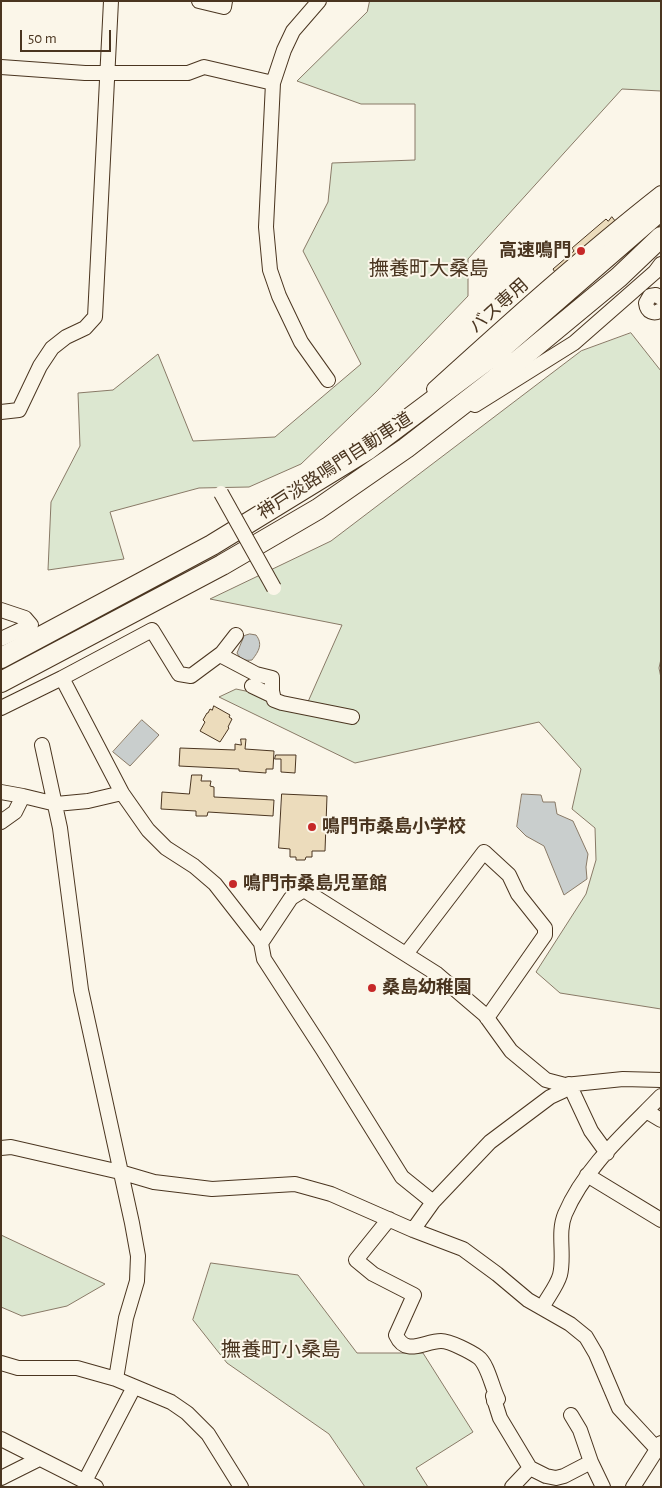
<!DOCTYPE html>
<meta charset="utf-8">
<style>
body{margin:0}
#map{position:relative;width:662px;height:1488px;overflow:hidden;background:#fbf6e9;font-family:"Alegreya Sans",sans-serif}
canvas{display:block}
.frame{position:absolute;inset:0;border:2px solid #4a3520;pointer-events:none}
.scale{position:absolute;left:20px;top:30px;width:91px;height:22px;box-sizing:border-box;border:2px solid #4a3520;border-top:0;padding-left:6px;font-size:15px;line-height:18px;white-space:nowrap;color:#4a3520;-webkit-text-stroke:4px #fbf6e9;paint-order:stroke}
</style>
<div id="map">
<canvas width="662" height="1488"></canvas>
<div class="frame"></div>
<div class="scale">50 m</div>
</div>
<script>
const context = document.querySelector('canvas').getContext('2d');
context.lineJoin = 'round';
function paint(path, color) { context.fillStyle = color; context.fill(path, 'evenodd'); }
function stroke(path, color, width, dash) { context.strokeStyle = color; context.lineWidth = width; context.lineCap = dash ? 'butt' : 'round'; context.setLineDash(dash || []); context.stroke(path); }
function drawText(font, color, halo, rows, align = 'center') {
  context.font = font + ' "Alegreya Sans","Noto Sans JP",sans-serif'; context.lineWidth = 4; context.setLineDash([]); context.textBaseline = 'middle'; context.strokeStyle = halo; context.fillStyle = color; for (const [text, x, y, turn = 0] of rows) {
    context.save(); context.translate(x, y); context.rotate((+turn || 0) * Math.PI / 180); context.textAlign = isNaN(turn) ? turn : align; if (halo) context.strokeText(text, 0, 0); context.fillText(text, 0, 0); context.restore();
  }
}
const green = new Path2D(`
 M370,1H661V91L622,89L468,259V296L376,392L301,464L249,487L199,488L110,512L124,559L48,570L51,502L80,446L78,393L113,390L158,354L193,441L275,437L361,364L303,251L328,202L332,163L415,160V104H361L297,81L367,12Z
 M631,333L661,371V659L659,668L661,678V1009L560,993L536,972L586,894L596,860L595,828L572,809L581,769L539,722L355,763L219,697L236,689L307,704L342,625L210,599L331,541L581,351Z
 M1,1235L105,1284L67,1306L22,1316L1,1307Z
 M211,1263L298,1275L357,1353H423L473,1432L416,1468L428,1487H365L329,1434L227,1363L193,1320Z`);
const water = new Path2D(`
 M250,634L256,635C263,644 259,651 252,660C245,661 241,660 237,653L244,636Z
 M142,720L159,735L130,766L113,752Z
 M522,794L541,795L543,802H555L557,814L573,821L588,854L586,867L587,879L564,895L544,846L526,836L517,827Z`);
const building = new Path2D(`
 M612,217L616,222L556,274L553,269L574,251L572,248L606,219L608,221Z
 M214,706L230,715L229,717L232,719L228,727L229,728L220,742L200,731L205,722L203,720L207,713H208L210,709L212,710Z
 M241,739H246L245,749L274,751L273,769H266V773L239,771V769L179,766L180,748L235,750V744L241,745Z
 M276,755H296L295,773L281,772V759H275Z
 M192,775H202L201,781H211L210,786L214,787V797L274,800L273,816L208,812L207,816H196V811L161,809L162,792L189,794Z
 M282,794L327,796L325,851H312V857H306L305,860H296V857H290V849L279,848Z`);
const minor = new Path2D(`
 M199,1L224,7L225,1
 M319,1L293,31L284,50L273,83L266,227L270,270L279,296L301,342L328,380
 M1,67L85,73H188L204,67L273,83
 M661,298L656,295L650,296L646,303C647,312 654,315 661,310
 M434,389C508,322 582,255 661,193
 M475,405L574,343L655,272L661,264
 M1,412L19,410L40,366L52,348L66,337L85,328L95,317L111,1
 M1,610L25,618L31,625L1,639
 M220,655L256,674L272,678V691L274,700L282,703L352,717
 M62,678L122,793L148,830L166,848L194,866L215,884L261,943L264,959L323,1050L402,1177L433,1202
 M252,686L273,696
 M1,708L62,678L152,630L179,674L191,676L222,653L236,635
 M42,745L60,828L81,990L132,1223L138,1256L137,1281L126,1318L116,1379
 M1,792L23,796L56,804L88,801L122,793
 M1,822L15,812L23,796
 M261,943L291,898L304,890L437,974L485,1015L511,1051L546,1080L565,1085L623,1079L661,1080
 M406,954L484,852L509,875L518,894L545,928V935L487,1018
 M569,1084L591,1131L607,1153
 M646,1111L661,1120
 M1,1148L11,1147L120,1172L154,1182L212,1189L295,1184L331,1194L413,1230L463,1249L497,1274L528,1300L570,1324L586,1337L596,1354L619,1408L657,1449
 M587,1175L661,1220
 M389,1219L356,1260L373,1274L414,1295L396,1335C406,1357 424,1341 441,1341C450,1341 471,1352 478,1357C488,1364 492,1388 498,1399L494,1401
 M413,1230L433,1202L490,1142L550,1097L563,1091L565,1085
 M542,1308C547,1298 557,1286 560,1275C565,1255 557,1233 565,1214C585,1167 626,1132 661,1096
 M1,1363L18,1368H77L116,1379L171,1402L187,1413L208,1434L241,1487
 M496,1395L493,1396L500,1418L530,1468L546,1476L556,1478L564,1476L591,1462
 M571,1415L580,1430L591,1462L603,1487
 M1,1439L96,1487
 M1,1478L39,1459
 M85,1481L134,1387
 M512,1487L530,1468
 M633,1487L661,1443`);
const highway = new Path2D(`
 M1,658L212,545L367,450L495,354L661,210
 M1,682L222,565L318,509L406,448L503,373L619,277L661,237`);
const minorBridge = new Path2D(`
 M221,493L274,588`);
const markers = [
 [581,251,5,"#c62828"],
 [312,827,5,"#c62828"],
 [233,884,5,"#c62828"],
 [372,988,5,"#c62828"]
];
const poiNames = [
 ["高速鳴門",571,251,"right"],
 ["鳴門市桑島小学校",322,827],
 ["鳴門市桑島児童館",243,884],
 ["桑島幼稚園",382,988]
];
const streetNames = [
 ["バス専用",499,306,-42],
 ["神戸淡路鳴門自動車道",335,466,-33]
];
const quarterNames = [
 ["撫養町大桑島",429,269],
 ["撫養町小桑島",281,1350]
];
paint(green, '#dce7d0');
stroke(green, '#887966', 1);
paint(water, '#c9cecd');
stroke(water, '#887966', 1);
paint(building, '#ecdcbc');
stroke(building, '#4a3520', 1);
stroke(minor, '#4a3520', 16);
stroke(highway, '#4a3520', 22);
stroke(minor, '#fbf6e9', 14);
stroke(highway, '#fbf6e9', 20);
stroke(minorBridge, '#4a3520', 16, []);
stroke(minorBridge, '#fbf6e9', 14);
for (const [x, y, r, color] of markers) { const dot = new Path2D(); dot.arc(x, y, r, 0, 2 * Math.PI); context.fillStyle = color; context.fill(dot); stroke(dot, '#fbf6e9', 2); }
drawText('bold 18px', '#4a3520', '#fbf6e9', poiNames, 'left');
drawText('18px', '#4a3520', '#fbf6e9', streetNames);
drawText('20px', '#4a3520', '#fbf6e9', quarterNames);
</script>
